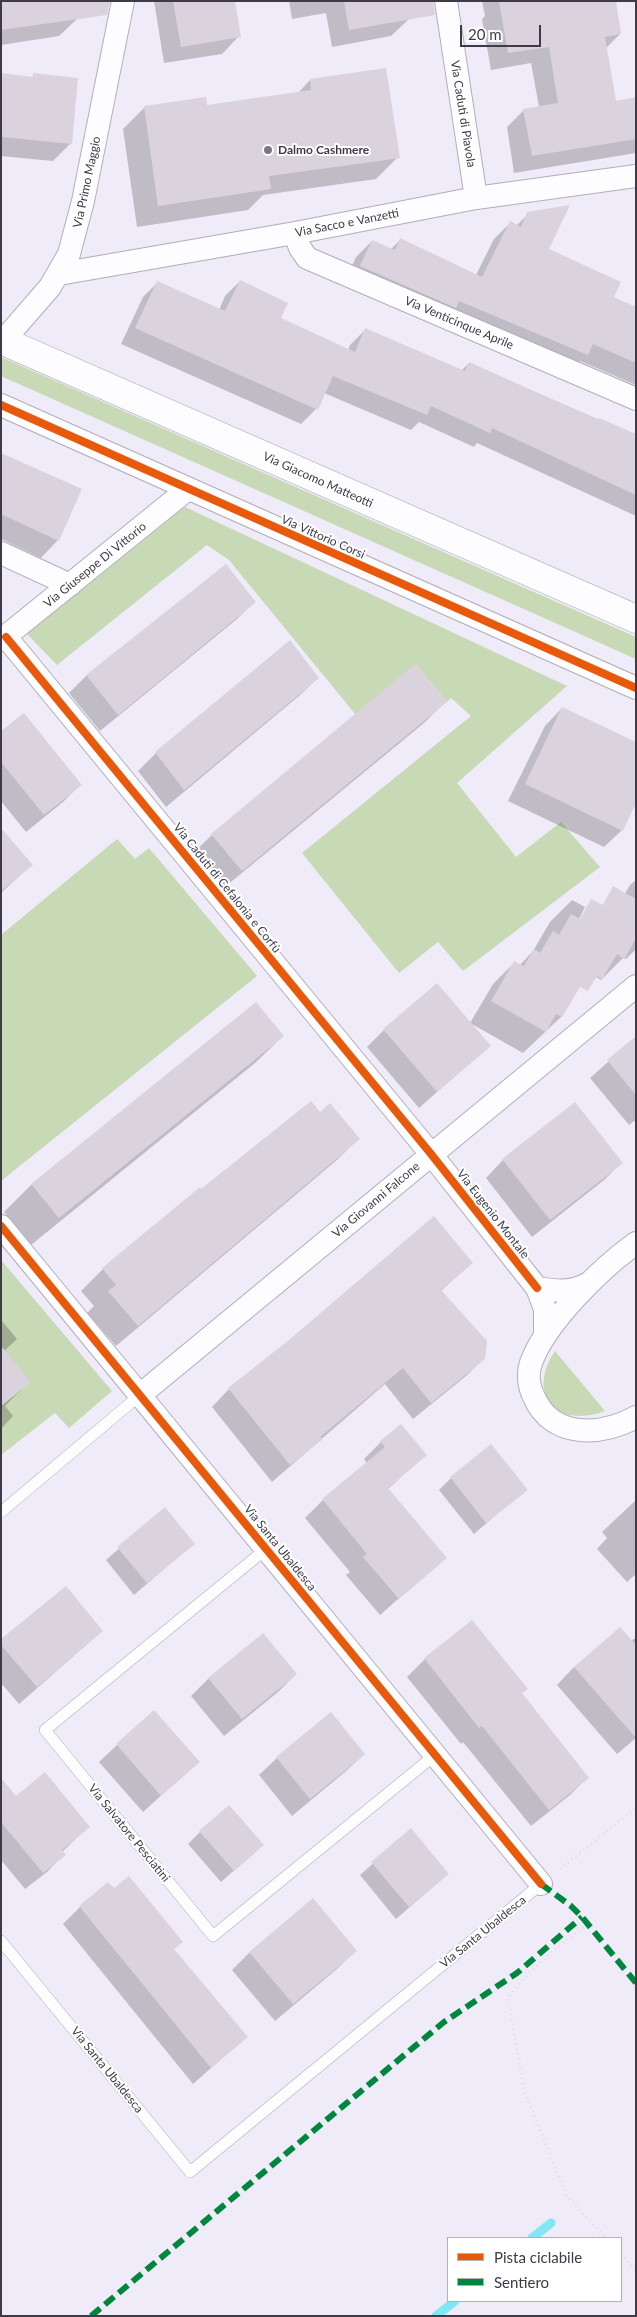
<!DOCTYPE html>
<meta charset="utf-8">
<style>
body{margin:0}
#map{position:relative;width:637px;height:2317px;overflow:hidden;background:#efebf8;font-family:Lato,sans-serif}
canvas{display:block}
.frame{position:absolute;inset:0;border:2px solid #3e3a47;pointer-events:none}
.legend{position:absolute;left:447px;top:2237px;width:175px;height:65px;box-sizing:border-box;background:#fff;border:1px solid #b2b0b5;margin:0;padding:6px 9px;list-style:none;font-size:15px;color:#3e3a47}
.legend li{display:flex;align-items:center;gap:10px;height:25px}
.legend b{width:25px;border:1px solid #b2b0b5}
.scale{position:absolute;left:460px;top:25px;width:81px;height:22px;box-sizing:border-box;border:2px solid #3e3a47;border-top:0;padding-left:6px;font-size:15px;line-height:18px;white-space:nowrap;color:#3e3a47;-webkit-text-stroke:4px #fff;paint-order:stroke}
</style>
<div id="map">
<canvas width="637" height="2317"></canvas>
<div class="frame"></div>
<ul class="legend">
<li><b style="height:6px;background:#e8590c"></b>Pista ciclabile</li>
<li><b style="height:6px;background:#00873e"></b>Sentiero</li>
</ul>
<div class="scale">20 m</div>
</div>
<script>
const context = document.querySelector('canvas').getContext('2d');
context.lineJoin = 'round';
function paint(path, color) { context.fillStyle = color; context.fill(path, 'evenodd'); }
function stroke(path, color, width, dash) { context.strokeStyle = color; context.lineWidth = width; context.lineCap = dash ? 'butt' : 'round'; context.setLineDash(dash || []); context.stroke(path); }
function drawText(font, color, halo, rows, align = 'center') {
  context.font = font + ' Lato,sans-serif'; context.lineWidth = 4; context.setLineDash([]); context.textBaseline = 'middle'; context.strokeStyle = halo; context.fillStyle = color; for (const [text, x, y, turn = 0] of rows) {
    context.save(); context.translate(x, y); context.rotate((+turn || 0) * Math.PI / 180); context.textAlign = isNaN(turn) ? turn : align; if (halo) context.strokeText(text, 0, 0); context.fillText(text, 0, 0); context.restore();
  }
}
const green = new Path2D(`
 M1,357L636,637V659L1,376Z
 M185,507L567,686L457,783L516,857L561,822L600,867L463,971L438,942L399,973L302,853L471,716L451,698L447,702L416,665L356,715L229,560L207,545L57,665L27,634Z
 M117,839L135,859L149,848L257,976L1,1181V935Z
 M1,1260L112,1391L69,1428L55,1413L1,1455Z
 M555,1351L605,1411C556,1429 526,1395 555,1351Z`);
const shadow = new Path2D(`
 M1,1L77,19L59,36L1,45Z
 M154,1H234L239,36L222,54L164,63Z
 M289,1H406L409,19L391,36L332,47L326,13L292,19Z
 M482,1H614L620,34L606,48L615,102L636,99V153L514,173L507,127L524,110L539,107L531,63L491,70L482,19L485,16Z
 M1,75L31,78L34,75L70,144L53,161L1,156Z
 M310,80L398,157L376,179L263,195L248,210L137,227L123,129L145,107L206,106L298,93Z
 M528,214L548,250L612,298L636,308V385L580,361L570,371L345,282L356,257L372,241L391,249L400,240L476,275L494,239L510,223L516,226Z
 M240,281L280,318L348,350L350,345L365,330L461,371L469,363L636,436V516L477,443L474,447L419,422L411,430L324,393L316,409L301,424L121,344L143,297L158,282L219,310L225,296Z
 M1,455L58,540L41,558L1,539Z
 M226,566L254,602L237,619L100,731L69,693L86,676Z
 M290,642L318,678L300,695L166,807L138,771L156,753Z
 M445,702L424,723L220,891L190,856L212,835Z
 M562,708L622,830L604,847L508,801L545,726Z
 M1,732L80,785L63,802L26,832L1,801Z
 M1,830L31,865L1,893Z
 M636,880V949L626,959L623,958L601,980L582,968L630,885Z
 M572,900L585,907L559,960L586,973L561,1017L523,1053L470,1023L493,984L515,962L520,965L533,951L550,922Z
 M256,1003L283,1036L255,1063L31,1245L4,1212L31,1185Z
 M384,1030L489,1046L419,1108L367,1047Z
 M636,1037V1123L634,1121L629,1125L590,1078Z
 M320,1113L358,1139L337,1160L116,1346L87,1313L94,1306L81,1291L103,1269L200,1189L201,1191Z
 M503,1160L621,1163L604,1180L532,1237L486,1178Z
 M472,1262L441,1291L484,1358L466,1376L413,1419L385,1384L272,1482L212,1407L229,1389Z
 M1,1320L17,1339L4,1351L29,1382L5,1406L13,1416L1,1429Z
 M381,1442L425,1455L388,1489L445,1558L380,1615L346,1575L350,1572L305,1518L323,1500L367,1464L364,1459Z
 M451,1478L526,1489L474,1534L439,1490Z
 M636,1500V1574L627,1582L597,1549L607,1538L602,1532Z
 M164,1509L193,1544L134,1595L106,1560Z
 M472,1622L521,1694L587,1778L570,1795L531,1826L463,1742L461,1744L407,1677L425,1659Z
 M102,1631L19,1704L1,1683V1641Z
 M263,1634L296,1674L278,1692L224,1736L191,1696L208,1679Z
 M636,1638V1738L617,1754L557,1685L574,1667Z
 M331,1714L364,1754L346,1771L292,1816L259,1775L277,1758Z
 M117,1745L198,1762L143,1812L99,1762Z
 M16,1798L88,1827L62,1852L64,1854L47,1872L25,1889L1,1860V1801Z
 M411,1830L448,1874L396,1919L360,1875Z
 M200,1832L263,1845L221,1882L188,1844Z
 M313,1900L355,1951L338,1968L275,2021L232,1970L249,1953Z
 M80,1907L181,1942L173,1950L246,2037L193,2084L63,1924Z`);
const stream = new Path2D(`
 M532,2238L551,2223
 M436,2316L455,2301`);
const building = new Path2D(`
 M1,1H110L107,15L1,30Z
 M173,1H235L241,37L181,47Z
 M344,1H433L435,15L349,30Z
 M499,1H616L621,34L605,37L616,101L636,97V139L532,156L523,109L558,103L549,47L508,53Z
 M386,68L400,158L269,176L271,189L158,206L144,106L206,97L207,105L311,90L310,79Z
 M1,73L33,77V73L78,78L72,144L1,137Z
 M570,205L549,249L621,282L614,297L636,307V363L593,344L588,355L459,301L456,308L360,266L372,240L395,250L400,238L482,277L510,221L521,227L527,212Z
 M240,280L288,303L281,318L355,352L365,328L465,371L469,362L598,420L599,418L636,434V495L492,428L490,433L431,406L427,415L333,376L318,410L135,328L157,281L225,311Z
 M1,453L82,489L59,541L1,514Z
 M226,564L256,602L118,715L86,675Z
 M290,640L319,678L184,790L155,752Z
 M415,664L447,702L242,871L211,834Z
 M562,707L636,742V803L623,831L525,784Z
 M24,713L82,785L44,815L1,762V731Z
 M1,828L33,865L1,891Z
 M613,886L636,899V938L624,959L617,954L602,979L597,976L588,991L580,987L562,1017L556,1014L546,1032L491,1001L514,961L524,966L534,949L540,953L553,931L559,935L571,914L580,919L591,899L603,905Z
 M437,983L491,1046L437,1092L383,1029Z
 M256,1002L284,1036L59,1218L31,1184Z
 M636,1036V1095L607,1060Z
 M311,1101L320,1112L330,1103L360,1139L138,1326L108,1291L116,1285L102,1268L200,1187L201,1189Z
 M575,1102L623,1163L550,1220L502,1159Z
 M434,1216L473,1263L441,1290L487,1341L485,1359L431,1403L403,1368L320,1437L323,1439L290,1465L228,1388L289,1340Z
 M1,1346L31,1382L1,1406Z
 M401,1424L427,1455L388,1488L447,1558L399,1599L363,1557L367,1554L322,1499L385,1447L380,1441Z
 M491,1444L528,1490L486,1523L450,1477Z
 M165,1507L195,1544L147,1583L117,1547Z
 M66,1586L103,1631L37,1687L1,1645V1639Z
 M472,1620L528,1689L522,1693L589,1778L549,1810L482,1726L479,1728L424,1658Z
 M620,1627L636,1645V1738L574,1667Z
 M263,1633L297,1674L242,1719L208,1678Z
 M154,1710L200,1762L161,1796L116,1744Z
 M331,1712L365,1754L310,1799L276,1757Z
 M45,1772L90,1827L62,1850L66,1855L43,1873L1,1822V1778L16,1796Z
 M229,1805L264,1845L234,1871L199,1831Z
 M411,1828L449,1874L409,1907L371,1862Z
 M129,1876L183,1942L174,1949L248,2037L211,2068L79,1906L108,1882L114,1888Z
 M313,1898L357,1951L293,2004L249,1952Z`);
const path = new Path2D(`
 M560,1869L636,1808
 M588,1925C558,1945 529,1970 508,1998L524,2090L566,2195L606,2238
 M621,2254L636,2270`);
const lane = new Path2D(`
 M1,1512L140,1395
 M266,1549L45,1730L213,1936L435,1755
 M1,1941L190,2172L541,1884`);
const street = new Path2D(`
 M446,1L476,198
 M295,233L300,248L307,258L636,399
 M59,274L295,233L476,198L636,176
 M3,341L50,287L69,254L83,201L123,1
 M1,405L636,688
 M1,553L70,585
 M6,637L431,1154L537,1288
 M1,640L188,489
 M1,1226L541,1884
 M636,1243C601,1268 545,1323 531,1363C527,1374 529,1387 534,1397C552,1439 601,1436 636,1417
 M545,1335V1309L537,1288C557,1291 571,1293 589,1283
 M140,1395L636,986`);
const secondary = new Path2D(`
 M1,340L636,619`);
const quiet = new Path2D(`
 M541,1884L571,1906L582,1917L636,1983
 M91,2316L444,2022L517,1973L582,1917`);
const cycleway = new Path2D(`
 M1,405L636,688
 M6,637L431,1154L537,1288
 M1,1226L541,1884`);
const markers = [
 [268,150,5,"#7c7885"]
];
const streetNames = [
 ["Via Caduti di Piavola",463,114,81],
 ["Via Primo Maggio",87,182,-78],
 ["Via Sacco e Vanzetti",347,223,-11],
 ["Via Venticinque Aprile",459,323,23],
 ["Via Giacomo Matteotti",318,480,24],
 ["Via Vittorio Corsi",323,537,24],
 ["Via Giuseppe Di Vittorio",95,565,-39],
 ["Via Caduti di Cefalonia e Corfù",227,888,51],
 ["Via Giovanni Falcone",376,1200,-40],
 ["Via Eugenio Montale",493,1214,52],
 ["Via Santa Ubaldesca",280,1548,51],
 ["Via Salvatore Pesciatini",129,1833,51],
 ["Via Santa Ubaldesca",483,1932,-39],
 ["Via Santa Ubaldesca",107,2070,51]
];
const poiNames = [
 ["Dalmo Cashmere",278,150]
];
paint(green, '#c7d9b5');
paint(shadow, '#0003');
stroke(stream, '#7fe7f5', 9);
paint(building, '#dad3de');
stroke(lane, '#b1adb9', 12);
stroke(street, '#b1adb9', 24);
stroke(secondary, '#b1adb9', 29);
stroke(path, '#dedde1', 3, [1, 4]);
stroke(lane, '#fdfcfe', 11);
stroke(street, '#fdfcfe', 22);
stroke(secondary, '#fdfcfe', 28);
stroke(quiet, '#00873e', 6, [12, 6]);
stroke(cycleway, '#e8590c', 8);
for (const [x, y, r, color] of markers) { const dot = new Path2D(); dot.arc(x, y, r, 0, 2 * Math.PI); context.fillStyle = color; context.fill(dot); stroke(dot, '#fff', 2); }
drawText('12px', '#3e3a47', '#fff', streetNames);
drawText('bold 12px', '#3e3a47', '#fff', poiNames, 'left');
</script>
